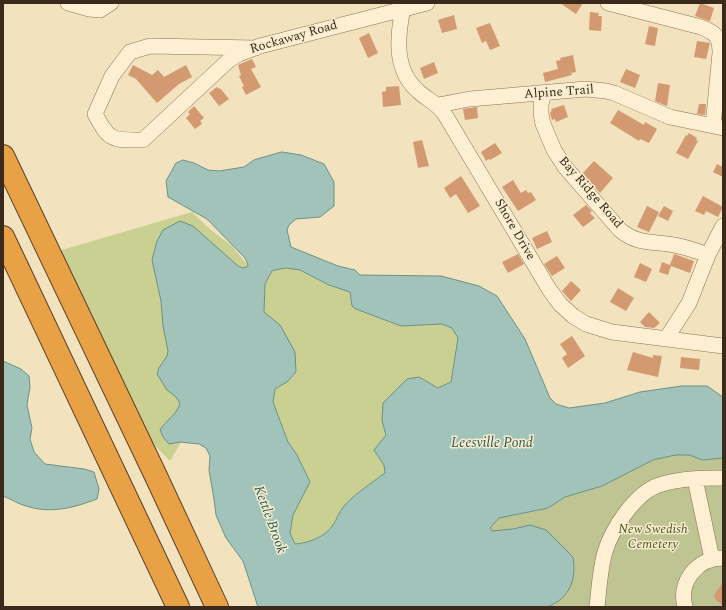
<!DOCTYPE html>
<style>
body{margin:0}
#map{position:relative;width:726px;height:610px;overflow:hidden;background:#f2e2be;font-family:Spectral,serif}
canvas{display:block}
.frame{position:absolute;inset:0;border:4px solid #3a2a1b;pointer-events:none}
</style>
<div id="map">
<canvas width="726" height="610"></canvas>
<div class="frame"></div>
</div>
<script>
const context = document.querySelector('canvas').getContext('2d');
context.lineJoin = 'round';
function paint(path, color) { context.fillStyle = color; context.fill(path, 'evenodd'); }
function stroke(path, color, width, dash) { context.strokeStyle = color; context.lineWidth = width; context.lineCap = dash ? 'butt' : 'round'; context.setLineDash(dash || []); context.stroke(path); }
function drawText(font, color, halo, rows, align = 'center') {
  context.font = font + ' Spectral,serif'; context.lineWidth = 3; context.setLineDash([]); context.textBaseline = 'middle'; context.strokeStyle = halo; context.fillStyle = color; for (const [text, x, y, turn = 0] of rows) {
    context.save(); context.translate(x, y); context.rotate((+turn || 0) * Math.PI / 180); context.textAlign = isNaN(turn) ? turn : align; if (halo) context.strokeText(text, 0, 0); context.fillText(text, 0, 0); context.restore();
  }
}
const green = new Path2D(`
 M192,212L212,231L232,246L253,272L195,418L170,461L145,435L55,252Z
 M286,268L300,270L329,285L350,292L352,306L401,326L442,324L452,328L458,338L451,382L438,388L419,377L382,421L386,435L374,450L384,465L385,473C370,483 356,493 344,506C339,512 337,519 333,525C325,537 309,543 295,544L290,533L293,515L310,482L297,455L288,442L273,402L275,389L287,382L264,312L265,284L272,271Z`);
const cemetery = new Path2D(`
 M675,455H689L703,460L723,458V607H547L555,604L530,525L513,529L492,531L490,528L499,518L548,508L565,497L602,486L653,460Z`);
const water = new Path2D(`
 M282,152L301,155L324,164L334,182V206L320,217L296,219L289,225L287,230L291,247L338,266L355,270L360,275L441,276L479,286L497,296L525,339L550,398L556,404L569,408L605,403L640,392L682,386H707L723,397V458L703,460L689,455H675L653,460L602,486L565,497L548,508L499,518L490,528L492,531L513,529L530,525L546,530L573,557C577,580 569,599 547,607H258L243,561L226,538L216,515L214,499L209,470L210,456L206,448L199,444L180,442L169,444L163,437L160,430C166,420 177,415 180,403L176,397L167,390L157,374L159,368L167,356L168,351L163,326L161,301L152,260L157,241L163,230L180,221L193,226L238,266L243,268L247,267L248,265L245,258L207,219L168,197L166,181L176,163L183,160L194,163L208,170L219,171L244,167L254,160ZM286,268L300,270L329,285L350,292L352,306L356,309L401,326L442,324L452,328L458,338L451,382L438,388L419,377L407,379L383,403L382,421L386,435L374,450L384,465L385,473C370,484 356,493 344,506C339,512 337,519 333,525C325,537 309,543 295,544L290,533L293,515L310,482L297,455L288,442L273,402L275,389L287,382L296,372L295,352L280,325L264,312L265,284L272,271Z
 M3,361L21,369L29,376L30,387L27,405L32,428L30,439L34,452L45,464L84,469L94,472L99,489L97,499C73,508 51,514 26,506C18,504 11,499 3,496Z`);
const building = new Path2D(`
 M560,3H583L576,14Z
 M700,3L714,8L710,21L695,16Z
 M590,12L599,13L598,16H602L601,31L589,30Z
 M454,15L457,29L442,33L438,20Z
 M490,23L500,46L490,50L486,41L482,43L476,28Z
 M649,26L658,28L655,46L645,44Z
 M369,33L378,53L368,58L359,38Z
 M697,41L710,43L706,59L694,57Z
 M573,55L576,72L571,73L572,75L545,82L543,73L558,69L556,61L561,60L560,58Z
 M252,59L256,67L251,69L261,87L246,95L242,87L244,86L239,76L241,75L238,65Z
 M434,62L438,73L424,79L420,68Z
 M133,65L152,75L158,70L164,77L186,65L192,77L179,84L157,103L136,79L128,75Z
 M626,69L640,75L635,88L620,82Z
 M658,83L670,85L667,106L655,101Z
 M399,86L401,105L383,107L382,92L386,91V87Z
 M217,87L219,89L220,88L229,99L219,106L209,93Z
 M699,104H706L705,115L697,114Z
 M564,105L568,117L556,122L555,119L552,120L550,113L552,110L551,109Z
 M194,106L204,118L200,121L202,124L195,129L186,118L190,114L188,112Z
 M477,107L478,118L465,120L463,109Z
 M618,110L644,125L645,122L657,129L649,143L640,139L639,141L610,123Z
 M689,133L697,138L696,140L698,141L688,159L676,153L686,135L687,136Z
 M422,140L429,166L418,168L413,142Z
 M495,143L502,153L490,160L489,159L486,161L481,152Z
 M594,161L613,178L600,193L583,173Z
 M717,164L723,167V177L713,172Z
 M461,176L480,206L468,213L456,194L450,198L444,188Z
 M513,180L521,193L526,190L528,193L531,192L536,200L518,211L502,187Z
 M703,196L723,207L718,217L706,211L704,215L695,211Z
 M586,205L592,211L590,213L595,218L583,227L573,215Z
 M647,206L659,212L649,232L637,227Z
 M664,206L673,211L668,221L658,216Z
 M547,231L552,242L537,249L532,238Z
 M518,254L524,264L508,273L502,262Z
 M674,254L694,261L690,273L671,266L668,275L659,272L662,262L670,265Z
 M557,256L565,268L552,276L544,264Z
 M640,263L652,269L646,282L634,277Z
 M571,281L581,290L571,301L562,291Z
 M618,288L634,298L626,311L610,302Z
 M649,312L660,323L654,328L645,327L640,322Z
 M572,336L585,356L568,368L562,358L567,354L560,344Z
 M633,352L653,358V355L662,356L658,377L627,370Z
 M681,357L700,359L699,370L680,368Z
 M723,582V605L716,600L714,595Z`);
const minor = new Path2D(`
 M68,3L89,9L100,10L111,3
 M608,3L701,27C716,33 720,37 720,53L713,126
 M403,9C397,37 394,70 418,91C426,99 437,103 444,113L549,289L560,304L573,316L586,324L612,332L723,346
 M256,48L150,46L130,52L112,76L95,114C110,142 112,140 143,140L229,60L239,54L260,46L427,3
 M544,93L541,104V114L543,124L554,150L565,167L620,230C638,245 653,241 674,245C686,247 697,251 708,255
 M438,105L470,99L586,89L606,91L614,93L670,117L723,128
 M666,339L689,303L708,255L723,226
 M695,479L712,559
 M597,607C599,589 600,569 605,552C612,529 635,493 659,485C680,478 702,478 723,478
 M685,607C678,582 697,558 723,558`);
const highway = new Path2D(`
 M3,156L154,472L217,607
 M3,237L178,607`);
const streetNames = [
 ["Rockaway Road",294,38,-16],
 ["Alpine Trail",559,93,-4],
 ["Bay Ridge Road",590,193,49],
 ["Shore Drive",514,230,60]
];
const parkNames = [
 ["New Swedish",653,530],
 ["Cemetery",653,545]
];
const waterNames = [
 ["Leesville Pond",492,444],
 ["Kettle Brook",269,520,70]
];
paint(green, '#c9d091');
paint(cemetery, '#bec492');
paint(water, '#a2c3b9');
stroke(water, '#689187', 1);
paint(building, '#d39971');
stroke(minor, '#8c7255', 16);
stroke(highway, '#59402a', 24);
stroke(minor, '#fcefd2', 15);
stroke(highway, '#e9a146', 22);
drawText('13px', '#3a2a1b', '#f8ecce', streetNames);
drawText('italic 13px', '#4a5820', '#f8ecce', parkNames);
drawText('italic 14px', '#295b57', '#f8ecce', waterNames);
</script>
